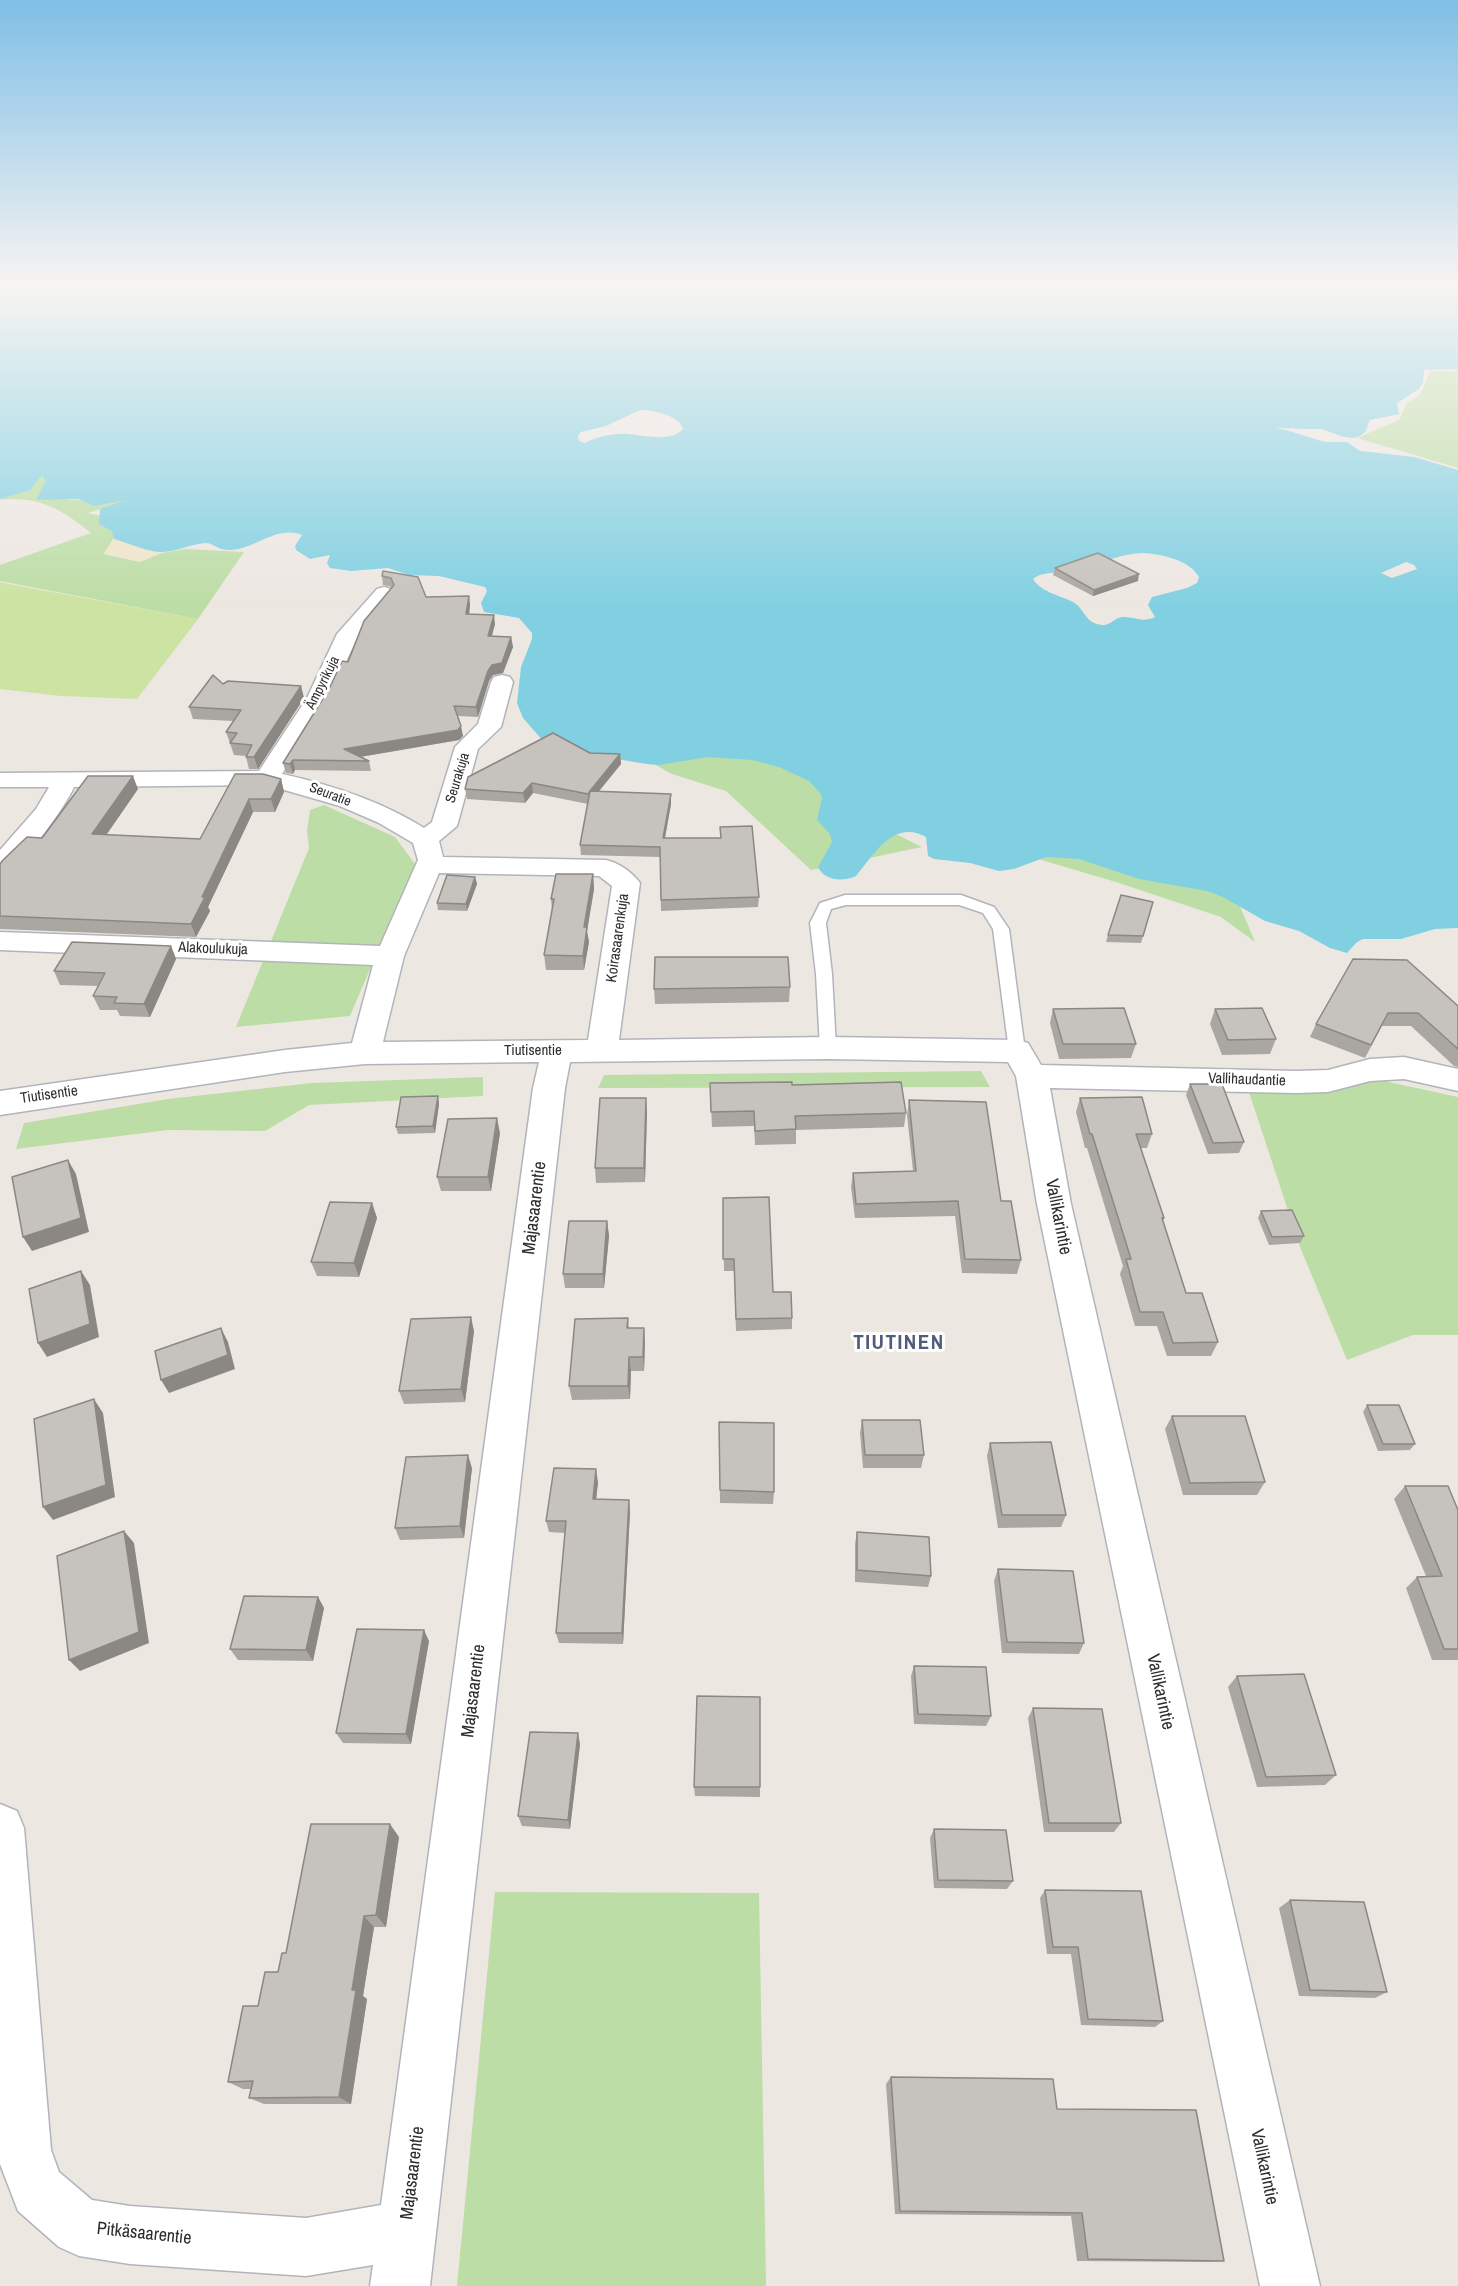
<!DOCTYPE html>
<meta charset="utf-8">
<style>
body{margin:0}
canvas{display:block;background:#ede7e2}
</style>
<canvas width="1458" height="2286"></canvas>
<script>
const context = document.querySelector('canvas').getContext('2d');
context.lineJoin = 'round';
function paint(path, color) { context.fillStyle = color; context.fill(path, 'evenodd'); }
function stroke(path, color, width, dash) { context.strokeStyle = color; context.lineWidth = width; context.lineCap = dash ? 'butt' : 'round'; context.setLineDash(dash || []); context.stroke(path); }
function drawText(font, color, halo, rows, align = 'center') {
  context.font = font + ' "Archivo Narrow",sans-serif'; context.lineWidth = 6; context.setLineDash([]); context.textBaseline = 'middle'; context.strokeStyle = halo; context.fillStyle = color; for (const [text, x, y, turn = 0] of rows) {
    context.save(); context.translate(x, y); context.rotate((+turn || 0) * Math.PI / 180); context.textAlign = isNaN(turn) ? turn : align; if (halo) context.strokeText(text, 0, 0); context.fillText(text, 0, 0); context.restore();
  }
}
const green = new Path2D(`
 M1430,371H1458V468L1357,438L1399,420L1407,403L1420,395Z
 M47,460L108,485L66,500L136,498L88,513L144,525L114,538L104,554L140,562L161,553L186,549L244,552L198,619L0,581V565L91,533C63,510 37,495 0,500Z
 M735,744L846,784L852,812L922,847L811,870L726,791L672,774L645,759Z
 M324,805L395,837L415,864L350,1016L236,1027L309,848L307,831L310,810Z
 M1048,838L1232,887L1255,942L1221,917L1116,882L1011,851Z
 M981,1071L990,1087L598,1088L604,1075Z
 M483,1077V1096L309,1105L265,1131L168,1130L16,1149L24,1123L168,1099L312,1083Z
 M1375,1079L1458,1097V1335H1413L1347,1360L1300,1247L1248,1089L1334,1092Z
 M495,1892L759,1893L766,2286H457Z`);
const sand = new Path2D(`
 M114,538L161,553L140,562L104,553Z`);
const pitch = new Path2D(`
 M0,582L15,585L198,619L137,699L61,696L0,689Z`);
const water = new Path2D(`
 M0,286H1458V369L1424,370L1423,383L1419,389L1397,403L1399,414L1370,420C1367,424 1368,429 1365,432C1351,446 1332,430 1319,429C1303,429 1291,429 1276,427L1325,442H1347L1360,451L1414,457L1458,470V928L1435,929L1401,939H1363L1357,942L1347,953L1330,948L1299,931L1265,921L1223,897L1207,891L1139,879L1079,859L1046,857L1014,869L999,871L970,863L934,859L928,856L926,837C893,819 874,855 856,876C844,882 824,881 818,867L832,842L830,834L817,820L822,798L820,793L809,781L779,767L752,760L708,757L659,765L647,764L604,757L544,742L523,718L517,703L521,667L532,639V633L519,618L484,612L481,603L487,591L485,587L439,576L409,575L388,568L351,571L330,568L327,563L330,555L310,559L296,550L295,546L302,535C276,525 256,549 231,550C218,551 214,543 205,543C191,544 178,551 164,552C149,553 129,543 114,539L112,531L99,524L100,509L126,500L94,506L79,499L36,500L46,481L42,475L30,490L0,499ZM640,410C652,410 680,415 683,429C670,443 644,435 627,434C614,433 596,437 585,443L579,441L578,436L581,432L606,426ZM1143,553C1161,554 1190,560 1199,577L1197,583L1187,588L1152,597L1148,605L1155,617C1143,623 1135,617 1123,617C1112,618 1111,628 1097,624C1084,620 1084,608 1073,602C1060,595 1042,593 1033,579C1041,572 1054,573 1065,572C1092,568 1115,554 1143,553ZM1406,562L1414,565L1417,569L1392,578L1381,573Z`);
const lane = new Path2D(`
 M845,895H961L994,907L1009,929L1025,1051L1023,1055H1011L1009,1051L993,929L983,913L959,905H846L831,909L826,923L832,974L836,1048L834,1052H822L820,1048L816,974L810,923L820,903Z`);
const street = new Path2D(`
 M384,587L391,589L394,593L358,636L329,698L282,774C332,785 381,801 424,828L432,822L455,747L478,724L491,682L494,677L502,675L510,677L513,682L501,727L478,749L457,826L439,841L443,857L606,860C619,863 632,872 640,883L619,1040L828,1037L1017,1040L1028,1043L1041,1065L1296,1071L1328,1070L1370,1059L1404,1057L1458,1069V1091L1404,1079L1370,1081L1328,1092L1296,1093L1050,1088L1071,1204L1320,2286H1260L1037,1204L1016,1076L1008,1062L828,1059L570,1062L565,1088L430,2286H370L373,2265L306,2276L130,2264L79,2256L59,2247L18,2211L0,2164V1804L17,1811L24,1828L51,2150L59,2172L92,2200L130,2206L306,2218L381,2205L533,1088L539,1062L365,1064L285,1072L0,1115V1091L285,1050L352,1043L373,965L0,950V932L380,946L418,860L413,843L379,823L340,806L267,785L74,787C66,806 26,861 9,871C7,872 3,872 0,873V850L36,809L49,787H0V773L259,771L307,698L337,634L377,589ZM439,873L599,876L612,886L588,1040L383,1042L404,956Z`);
const wall = new Path2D(`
 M1055,568L1138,581L1093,596L1053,575Z
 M383,571L426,597L469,596L470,605L469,615L495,624L492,636L511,637L513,647L503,673L493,675L489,681L478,717L457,716L463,736L459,740L361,757L369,761L371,771L295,770L293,774L286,773L283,763L348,662L392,587L383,585L382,576Z
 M223,684L301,686L304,698L258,769H249L246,757V756L234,755L226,732L233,721L193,719L189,707Z
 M590,753L620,754L621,764L599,791L671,794V804L665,838L759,897L758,907L661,911L660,857L581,855L580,845L588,804L533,793L525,803L467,799L465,789Z
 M235,774L281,779L284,792L275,812H253L208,907L210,911L196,937L0,929V864L42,838L138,789L106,835L200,839Z
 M593,874L594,889L587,931L589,942L584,970H546L544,955L552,910L551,899Z
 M475,877L477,884L467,911L438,910L437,903Z
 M1153,902L1141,943L1106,942L1108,935Z
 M171,946L176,959L150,1017L120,1016L117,1010H100L93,996L98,986L60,985L54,971Z
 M1353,959L1458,1006V1067L1454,1066L1411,1026H1382L1365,1058L1310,1037L1316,1024Z
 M790,987L789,1002L655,1004L654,989Z
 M1053,1009L1136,1044L1131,1058L1059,1059L1050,1023Z
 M1215,1009L1276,1039L1270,1054L1222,1055L1210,1024Z
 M710,1083L792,1085L906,1113L904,1127L796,1130V1144L755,1145L754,1126L712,1127Z
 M1190,1084L1244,1142L1239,1153L1208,1154L1186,1095Z
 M438,1096L439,1104L435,1133L398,1134L396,1127Z
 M1080,1098L1152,1134L1147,1148H1141L1164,1218L1163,1221L1186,1293L1218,1342L1211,1356H1167L1157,1326H1135L1120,1274L1123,1266L1087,1148H1085L1076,1112Z
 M909,1100L1001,1201L1021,1260L1017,1274L962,1273L955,1216L855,1218L851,1187L853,1173L913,1171L907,1115Z
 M647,1112L645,1182L596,1183L595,1168Z
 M500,1133L491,1191H441L437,1177Z
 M723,1198L773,1292L792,1318V1329L736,1331L734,1271H724Z
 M372,1203L377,1218L359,1277L317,1276L311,1262Z
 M1261,1211L1304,1236L1300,1243L1269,1245L1258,1218Z
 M607,1221L609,1236L604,1288H565L563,1274Z
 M628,1318L629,1328L645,1342L644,1371H631L630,1399L572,1400L569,1386Z
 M474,1331L465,1402L404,1404L399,1391Z
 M1367,1405L1415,1444L1410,1450L1378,1451L1363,1412Z
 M1172,1416L1265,1482L1257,1495H1183L1165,1429Z
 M862,1420L924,1455L921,1468H863L860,1433Z
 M719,1422L774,1492L773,1504L720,1503Z
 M990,1443L1066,1515L1061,1527L998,1528L987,1456Z
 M472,1468L464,1538L400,1540L395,1528Z
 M598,1482L596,1499L629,1500L630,1512L623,1644L559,1643L556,1633L565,1533L549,1532L546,1521Z
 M1405,1486L1458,1510V1660H1432L1406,1588L1417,1577L1426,1576L1394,1499Z
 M857,1532L931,1576L928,1587L855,1582V1544Z
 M998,1569L1084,1643L1079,1654L1002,1653L994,1581Z
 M318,1597L324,1608L313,1661L238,1660L230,1649Z
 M429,1641L411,1744L343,1743L336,1733Z
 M914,1666L991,1716L986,1726L914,1724L911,1676Z
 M1237,1676L1336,1775L1325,1785L1257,1787L1228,1687Z
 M1033,1708L1121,1823L1114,1832H1044L1028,1718Z
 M580,1744L570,1829L522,1826L518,1816Z
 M694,1787H760V1797L695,1796Z
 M934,1829L1013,1881L1007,1889L934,1888L930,1838Z
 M399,1837L386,1927H374L363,1996L367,1999L351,2104H264L249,2098L251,2089H243L228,2082L258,2006L278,1972L286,1953Z
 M1045,1890L1163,2021L1155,2027L1081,2025L1071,1954H1047L1040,1898Z
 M1290,1900L1387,1992L1375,1998L1299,1996L1279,1908Z
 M891,2077L1057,2109L1224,2261L1209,2262L1077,2261L1071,2216L895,2214L886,2084Z`);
const shadedWall = new Path2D(`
 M1139,574L1138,581L1093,596L1094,590Z
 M469,596L470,605L468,624L466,614Z
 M494,615L495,624L489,646L488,636Z
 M511,637L513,647L503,673L493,675L489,681L478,717L476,707L488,671Z
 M301,686L304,698L258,769L254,757Z
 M461,726L463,736L459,740L347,759L344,749Z
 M620,754L621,764L591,801L590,791Z
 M293,760L295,770L293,774L290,764Z
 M133,776L138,789L98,847L92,834Z
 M281,779L284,792L275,812L271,799Z
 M532,783L533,793L525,803L523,793Z
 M671,794V804L663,848V838Z
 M249,799L253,812L208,907L210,911L196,937L191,924L202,897Z
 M593,874L594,889L587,931L589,942L584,970L583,956L584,927Z
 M475,877L477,884L467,911L466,904Z
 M171,946L176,959L150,1017L144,1004Z
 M438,1096L439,1104L435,1133L433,1126Z
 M646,1098L647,1112L645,1182L644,1168Z
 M497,1118L500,1133L491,1191L488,1177Z
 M68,1160L76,1174L89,1232L32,1251L23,1237Z
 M372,1203L377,1218L359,1277L354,1263Z
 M607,1221L609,1236L604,1288L603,1274Z
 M81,1271L90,1285L99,1337L47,1357L38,1343Z
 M471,1317L474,1331L465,1402L461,1389Z
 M221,1328L228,1342L235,1369L169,1393L161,1380Z
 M644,1328L645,1342L644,1371L643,1357Z
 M629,1357L631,1371L630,1399L628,1386Z
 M94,1399L103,1413L115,1497L53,1520L43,1507Z
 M468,1455L472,1468L464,1538L460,1526Z
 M596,1469L598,1482L595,1511L593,1499Z
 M629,1500L630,1512L623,1644L622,1633Z
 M124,1531L134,1543L149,1643L80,1671L69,1660Z
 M318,1597L324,1608L313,1661L306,1650Z
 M424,1630L429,1641L411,1744L406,1734Z
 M578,1733L580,1744L570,1829L568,1820Z
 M390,1824L399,1837L386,1927L376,1915Z
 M364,1916L374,1927L363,1996L367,1999L351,2104L339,2097L352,1990Z`);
const building = new Path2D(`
 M1098,553L1139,574L1094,590L1055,568Z
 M383,571L418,577L426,597L469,596L466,614L494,615L488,636L511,637L502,663L492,665L488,671L476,707L454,706L461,726L458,730L344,749L369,761L293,760L290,764L283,763L329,689L342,661L348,662L364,621L394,585L391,578L382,576Z
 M213,675L223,684L228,681L301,686L254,757H246L252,745L230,743L237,733L226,732L241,710L189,707Z
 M553,733L590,753L620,754L590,791L671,794L663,838H721L720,827L752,826L759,897L661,900L660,847L580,845L590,791L588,794L532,783L523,793L465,789L468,777Z
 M235,774H263L281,779L271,799H249L202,897H205L191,924L0,916V864L3,860L27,837L42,838L88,776H133L92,834L200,839Z
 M556,874H593L584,927H587L583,956L544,955L554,899H551Z
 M447,875L475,877L466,904L437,903Z
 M1121,895L1153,902L1143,936L1108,935Z
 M72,942L171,946L144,1004L114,1003L117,997L93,996L105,973L54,971Z
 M655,957H788L790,987L654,989Z
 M1353,959L1407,960L1458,1006V1049L1418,1013H1388L1371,1045L1316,1024Z
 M1124,1008L1136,1044H1063L1053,1009Z
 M1262,1008L1276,1039L1228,1040L1215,1009Z
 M792,1082V1085L901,1082L906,1113L795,1116L796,1129L755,1131L754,1111L711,1112L710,1083Z
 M1190,1084H1222L1244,1142L1213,1143Z
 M438,1096L433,1126L396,1127L401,1097Z
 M1142,1097L1152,1134H1136L1164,1218H1162L1186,1293H1202L1218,1342L1173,1343L1163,1312H1140L1126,1259H1131L1092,1134H1090L1080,1098Z
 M600,1098H646L644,1168H595Z
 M909,1100L986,1102L1001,1201H1011L1021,1260L965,1259L958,1201L856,1204L853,1173L916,1171Z
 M497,1118L488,1177H437L448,1119Z
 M68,1160L81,1218L23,1237L12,1177Z
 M769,1197L773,1292H791L792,1318L736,1319L734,1259H723V1198Z
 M330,1202L372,1203L354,1263L311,1262Z
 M1292,1210L1304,1236L1272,1237L1261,1211Z
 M569,1221H607L603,1274H563Z
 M81,1271L90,1324L38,1343L29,1289Z
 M471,1317L461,1389L399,1391L411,1319Z
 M628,1318L627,1328H644L643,1357H629L628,1386H569L575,1319Z
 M221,1328L228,1355L161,1380L155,1351Z
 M94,1399L106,1485L43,1507L34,1419Z
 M1367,1405H1399L1415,1444H1383Z
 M1172,1416H1245L1265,1482L1190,1483Z
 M862,1420H920L924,1455H865Z
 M719,1422L774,1423V1492L720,1490Z
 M1051,1442L1066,1515H1002L990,1443Z
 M468,1455L460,1526L395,1528L406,1457Z
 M554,1468L596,1469L593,1499L629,1500L622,1633H556L566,1521H546Z
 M1405,1486H1448L1458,1510V1649H1444L1417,1577L1442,1576Z
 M124,1531L139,1632L69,1660L57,1556Z
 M857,1532L929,1537L931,1576L857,1570Z
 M998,1569L1073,1571L1084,1643L1007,1642Z
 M244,1596L318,1597L306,1650L230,1649Z
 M357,1629L424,1630L406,1734L336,1733Z
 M914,1666L986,1667L991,1716L918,1714Z
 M1304,1674L1336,1775L1266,1777L1237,1676Z
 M697,1696L760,1697V1787H694Z
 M1033,1708L1102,1709L1121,1823H1049Z
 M530,1732L578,1733L568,1820L518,1816Z
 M311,1824H390L376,1915L364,1916L352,1990H356L339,2097L249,2098L253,2081L228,2082L243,2006H258L265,1972H278L282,1953H286Z
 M934,1829L1006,1830L1013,1881L938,1880Z
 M1045,1890L1141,1891L1163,2021L1088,2019L1078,1947H1053Z
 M1290,1900L1364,1902L1387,1992L1310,1990Z
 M891,2077L1053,2079L1057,2109L1196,2110L1224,2261L1088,2259L1082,2213L900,2211Z`);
const farStreetnames = [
 ["Ämpyrikuja",323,683,-63],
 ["Seurakuja",458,778,-73],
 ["Seuratie",330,795,21]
];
const streetNames = [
 ["Koirasaarenkuja",618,938,-82],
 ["Alakoulukuja",213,949,2],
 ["Tiutisentie",533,1051],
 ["Vallihaudantie",1247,1080,2],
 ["Tiutisentie",49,1095,-8]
];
const nearStreetnames = [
 ["Majasaarentie",535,1208,-83],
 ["Vallikarintie",1058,1217,79],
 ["Majasaarentie",474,1691,-83],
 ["Vallikarintie",1160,1692,78],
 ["Vallikarintie",1264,2167,78],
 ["Majasaarentie",413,2173,-83],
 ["Pitkäsaarentie",144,2234,6]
];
const districtNames = [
 ["TIUTINEN",899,1343]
];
paint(green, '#bcdda5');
paint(sand, '#eee5c9');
paint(pitch, '#cce3a2');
paint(water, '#81d0e2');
stroke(lane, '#b2b4bc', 3);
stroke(street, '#b2b4bc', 3);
paint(lane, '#fff');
paint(street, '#fff');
paint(wall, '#aaa7a3');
paint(shadedWall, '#8b8884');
paint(building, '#c6c2bd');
stroke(building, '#8b8884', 1.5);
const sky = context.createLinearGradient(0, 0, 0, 606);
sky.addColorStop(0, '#7fbfe6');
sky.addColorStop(0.47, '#f7f4f2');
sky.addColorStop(1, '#f7f4f200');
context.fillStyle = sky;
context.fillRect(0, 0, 1458, 606);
drawText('14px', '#2d2d2d', '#fff', farStreetnames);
drawText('15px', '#2d2d2d', '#fff', streetNames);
drawText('18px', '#2d2d2d', '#fff', nearStreetnames);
context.letterSpacing = '1.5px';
drawText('bold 21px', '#525c7a', '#fff', districtNames);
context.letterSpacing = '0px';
</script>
